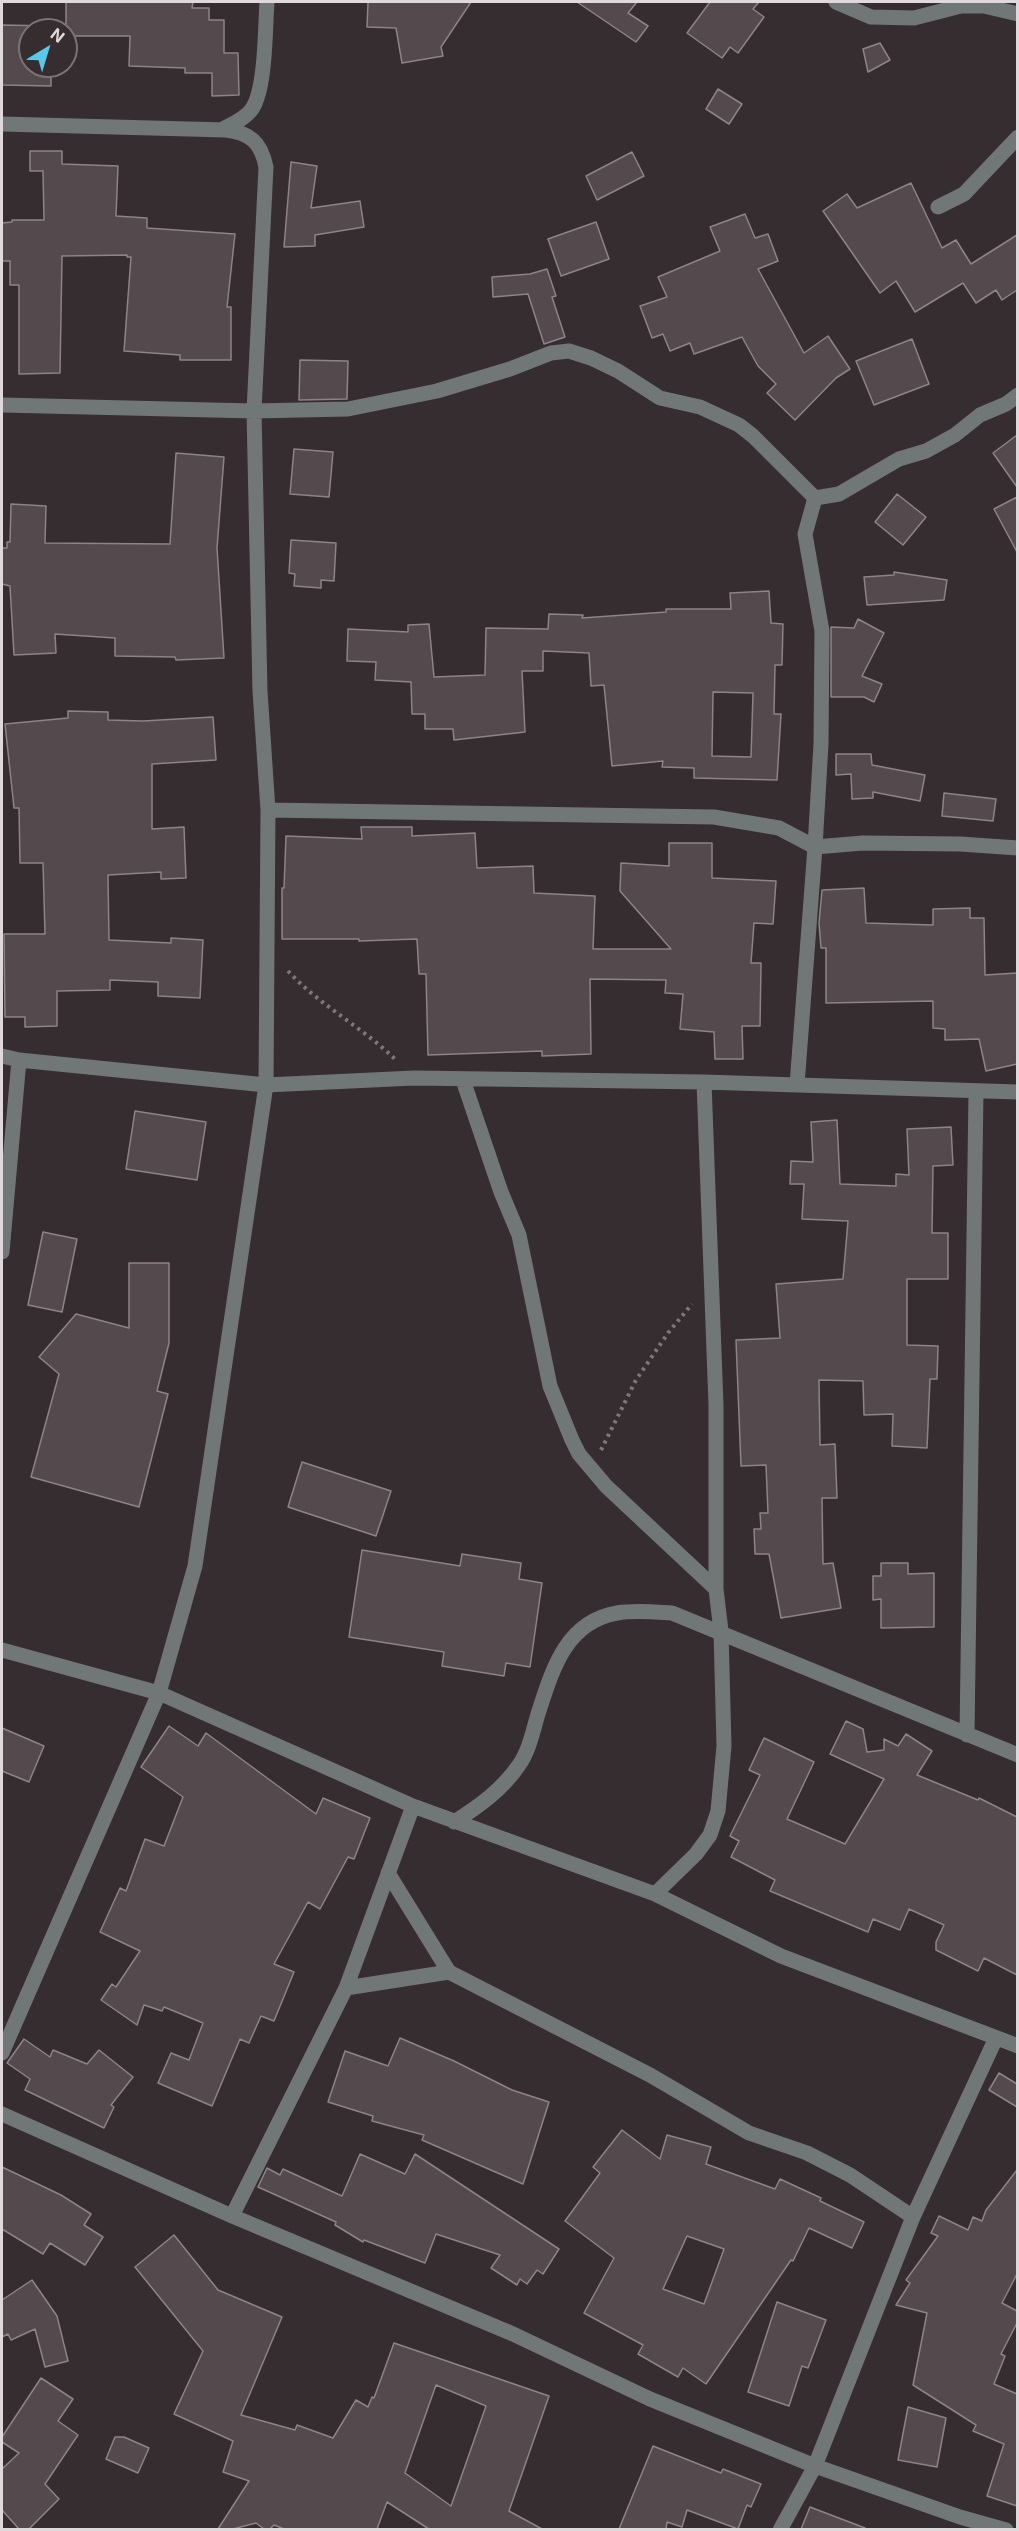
<!DOCTYPE html>
<style>
body{margin:0}
#map{position:relative;width:1019px;height:2531px;overflow:hidden;background:#362d30;font-family:Inter,sans-serif}
canvas{display:block}
.frame{position:absolute;inset:0;border:3px solid #dfd9db;pointer-events:none}
.north{position:absolute;left:18px;top:18px;width:60px;height:60px;box-sizing:border-box;background:#362d30;border:2px solid #7a7274;border-radius:50%;rotate:38deg;font-size:16px;font-weight:700;line-height:24px;text-align:center;color:#dfd9db}
.north::after{content:'';display:block;margin:auto;width:21px;height:27px;background:#5cc7e7;clip-path:polygon(50% 0,100% 100%,50% 72%,0 100%)}
</style>
<div id="map">
<canvas width="1019" height="2531"></canvas>
<div class="frame"></div>
<div class="north">N</div>
</div>
<script>
const context = document.querySelector('canvas').getContext('2d');
context.lineJoin = 'round';
function paint(path, color) { context.fillStyle = color; context.fill(path, 'evenodd'); }
function stroke(path, color, width, dash) { context.strokeStyle = color; context.lineWidth = width; context.lineCap = dash ? 'butt' : 'round'; context.setLineDash(dash || []); context.stroke(path); }
const building = new Path2D(`
 M66,2H193L192,8H209V20H224V53H238L239,95L212,96V73H185V68L129,66L130,36H66Z
 M368,2H471L441,47L443,56L402,63L396,28L367,27Z
 M577,2H637L628,13L648,26L636,42Z
 M710,2H759L753,9L764,17L738,53L730,47L722,58L687,33Z
 M2,25L51,26V30H30V66H51V86L2,85Z
 M880,43L890,60L868,72L863,49Z
 M718,89L742,104L729,124L706,109Z
 M30,151H62V164L118,166L116,216L147,218V228L235,234L227,307H231V360H180V355L124,351L131,257H127V255L62,256L60,373L19,374V285H10V261H2V223L12,222V220H44L43,171H30Z
 M632,152L644,176L597,200L586,176Z
 M291,162L317,166L311,208L360,201L364,227L315,235V246L284,247Z
 M911,183L942,248L956,240L971,264L1017,235V290L1002,300L996,290L976,303L963,283L915,312L896,281L880,293L823,211L847,194L857,208Z
 M745,214L755,238L768,234L778,261L758,269L804,353L828,336L850,369L836,378L795,420L767,393L776,384L758,366L742,337L694,354L690,343L670,351L663,334L652,338L640,306L667,297L658,277L720,251L710,227Z
 M596,222L609,259L561,276L548,239Z
 M547,269L556,296L552,297L565,337L544,344L528,294L493,297L492,277L530,274Z
 M912,339L929,384L874,405L856,361Z
 M300,360L348,361L347,399L299,400Z
 M1017,435V487L993,453Z
 M294,449L333,452L329,497L290,494Z
 M176,453L224,457L217,548L224,658L176,660L175,657L115,656V638L55,634L56,653L14,655L10,586L2,584V548H7V542H10L11,504L46,506L45,543L170,544Z
 M897,494L926,517L903,545L875,522Z
 M1017,497V552L994,509Z
 M291,540L336,543L334,581L321,580V588L294,586L295,574L289,573Z
 M894,572L947,580L944,600L867,605L864,577L894,575Z
 M769,591L771,623L783,624L782,665H775L774,714H781L777,780L694,778V768L662,767L663,761L612,766L604,685L591,686L589,653L543,651V671H522L525,732L454,740L453,729H425V714H412L411,682L375,680L376,662L347,661L348,629L408,632V625L429,624L434,677L485,675L486,628L548,629L549,614L583,615L582,618L666,612V609H731L730,593ZM713,692L753,693L751,757L712,756Z
 M858,619L884,633L862,676L882,684L874,702L864,697H831V627L854,628Z
 M68,711L108,712V720L143,721L213,717L216,760L152,764V829L184,827L186,878L161,879V872L108,875L109,940L171,943V938L203,940L200,998L158,996V982L110,980V990L57,991V1026L25,1027V1017H5L4,934H45L43,863H20L19,808H14L5,724L68,718Z
 M836,754H871L872,765L925,775L920,801L873,792V798L852,799L851,774L836,775Z
 M944,793L996,799L993,821L942,816Z
 M361,827H412V836L475,833L477,868L533,866L534,893L595,896L593,949H671L620,891L621,863L669,866V843H712V878L776,881L773,924L754,923L751,963H761L760,1026H742L743,1059H715L714,1032L680,1029L683,994L665,993L666,980L590,979L591,1054L542,1056V1051L428,1055L426,974H419L417,939L359,941V939H282V888H284L286,836L362,839Z
 M864,888L866,923L933,925V909L970,908V918H984L985,975L1017,973V1064L986,1071L979,1039L945,1040V1029L933,1028V1001L826,1003V948H821L819,923L822,890Z
 M135,1111L206,1122L197,1180L126,1169Z
 M837,1120L840,1184L896,1186V1174L909,1175L907,1129L951,1127L953,1165L933,1166L932,1233H948V1279H907V1345L938,1346L937,1379H930L927,1448L892,1446L893,1414L864,1415L863,1381L819,1380L820,1445L835,1444L837,1498H822L823,1564L833,1563L841,1608L781,1618L769,1554H755L754,1529H761L760,1513H768L766,1465L741,1466L736,1340L780,1338L776,1284L843,1279L848,1221L802,1219L804,1184H790L791,1161L813,1162L811,1122Z
 M43,1232L77,1239L62,1312L28,1305Z
 M129,1263H169V1343L157,1391L168,1394L139,1507L31,1477L59,1374L39,1357L76,1314L129,1328Z
 M302,1462L391,1491L376,1536L288,1507Z
 M362,1550L460,1566L462,1554L521,1563L519,1579L542,1583L530,1667L506,1663L504,1676L442,1666L444,1652L349,1637Z
 M881,1563H908V1574L934,1573V1627L881,1628V1599L873,1600V1576H881Z
 M846,1721L863,1729L867,1752L884,1750V1739L898,1746L906,1734L932,1751L917,1775L978,1800L979,1798L1017,1817V1975L984,1958L978,1971L936,1950V1942L944,1925L909,1909L900,1930L873,1919L868,1932L770,1891L775,1880L731,1857L739,1841L730,1836L760,1775L749,1770L764,1738L814,1762L787,1819L845,1844L884,1779L830,1754Z
 M169,1726L198,1746L206,1733L316,1814L323,1798L370,1818L354,1859L348,1857L320,1909L308,1902L274,1964L294,1972L274,2021L261,2016L249,2043L240,2039L212,2106L158,2083L171,2053L189,2060L203,2023L164,2007L162,2011L144,2005L137,2025L101,2000L112,1984L116,1987L140,1951L100,1932L120,1888L126,1891L145,1839L164,1846L183,1797L141,1767Z
 M2,1728L44,1746L29,1782L2,1771Z
 M400,2038L454,2061L512,2090L549,2102L523,2184L422,2140L424,2135L372,2121L373,2116L328,2102L345,2051L388,2066Z
 M24,2039L50,2057L53,2050L87,2064L99,2050L133,2077L111,2105L114,2107L104,2128L25,2090L30,2079L7,2063Z
 M999,2073L1017,2084V2107L989,2090Z
 M622,2130L660,2159L667,2135L711,2147L706,2164L775,2189L780,2179L821,2198L820,2201L864,2222L852,2248L809,2228L793,2261L791,2260L706,2384L683,2368L678,2377L638,2354L643,2345L584,2313L614,2258L565,2221L600,2173L593,2167ZM687,2236L724,2249L704,2304L663,2289Z
 M360,2154L405,2174L415,2154L559,2249L543,2274L537,2270L527,2284L520,2279L517,2285L491,2268L500,2255L436,2234L425,2263L364,2240L363,2242L335,2225L336,2222L258,2187L267,2168L280,2175L283,2169L342,2196Z
 M2,2167L61,2195L91,2214L84,2225L103,2237L85,2265L50,2243L43,2254L2,2229Z
 M1017,2170V2274L1002,2303L1017,2311V2323L1001,2354L1005,2356L994,2384L1017,2394V2506L987,2496L1004,2444L973,2431L976,2425L913,2385L927,2313L896,2305L910,2283L906,2280L938,2236L931,2233L939,2216L968,2230L973,2217L982,2221L986,2210Z
 M174,2235L218,2290L282,2317L241,2415L295,2430L297,2425L333,2438L356,2400L368,2407L372,2397L374,2398L394,2343L549,2396L509,2511L542,2529H429L387,2502L377,2529H284L274,2525L270,2529H264L256,2523L233,2529H218L249,2481L223,2472L233,2441L174,2414L203,2351L135,2267ZM436,2385L486,2406L451,2506L405,2473Z
 M32,2280L57,2316L68,2361L45,2367L35,2329L11,2340L8,2334L2,2337V2300Z
 M777,2302L826,2320L808,2368L802,2366L789,2406L748,2392Z
 M41,2378L73,2399L58,2421L78,2435L45,2484L59,2499L29,2529H19L2,2510V2469L19,2453L2,2442V2437Z
 M908,2407L946,2418L937,2467L898,2460Z
 M115,2437H124L149,2448L138,2473L106,2459Z
 M653,2446L721,2473L723,2469L761,2484L751,2507L747,2505L738,2529L687,2510L682,2527L667,2522L666,2529H619Z
 M810,2507L865,2528L864,2529H801Z`);
const path = new Path2D(`
 M288,971C319,1005 362,1027 395,1059
 M601,1450L636,1380L668,1333L692,1304`);
const minor = new Path2D(`
 M836,2L871,17L914,18L961,6H984L1018,14
 M2,124L226,130C250,133 261,142 266,167L254,411L260,691L268,810L266,1085L195,1566L159,1693L2,2053
 M221,130C232,124 245,119 252,109C266,88 265,28 267,2
 M938,207L964,194L1018,137
 M2,405L254,411L348,409L437,391L510,369L551,353L569,351L591,358L618,371L660,398L700,407L739,425L753,436L815,498L805,534L822,631L821,744L815,847L863,843L960,844L1018,848
 M815,498L839,494L899,459L926,451L955,435L980,415L1006,404L1018,395
 M268,810L714,817L779,828L815,847L797,1085
 M2,1056L19,1060L266,1085L414,1078L704,1082L1018,1092
 M463,1080L501,1192L519,1235L550,1386L572,1440L579,1454L606,1486L716,1589
 M2,1252L19,1060
 M2,1650L159,1693L413,1806L655,1894L781,1956L1018,2046
 M967,1735L976,1092
 M454,1822C478,1807 502,1790 519,1765C529,1751 533,1731 538,1714C552,1671 565,1622 617,1613C635,1610 654,1612 672,1613L1018,1755
 M388,1873L449,1972
 M655,1894L696,1854L710,1835L718,1811L724,1746L721,1631L716,1589V1405L704,1082
 M346,1988L449,1972L650,2075L749,2133L807,2153L850,2175L913,2217
 M2,2114L232,2216L513,2334L650,2399L815,2466L960,2517L1006,2530
 M232,2216L346,1988L413,1806
 M780,2530L815,2466L913,2217L996,2038`);
paint(building, '#544a4d');
stroke(building, '#8e8387', 1.5);
stroke(path, '#7f777a', 4, [3, 4.5]);
stroke(minor, '#717677', 15);
</script>
